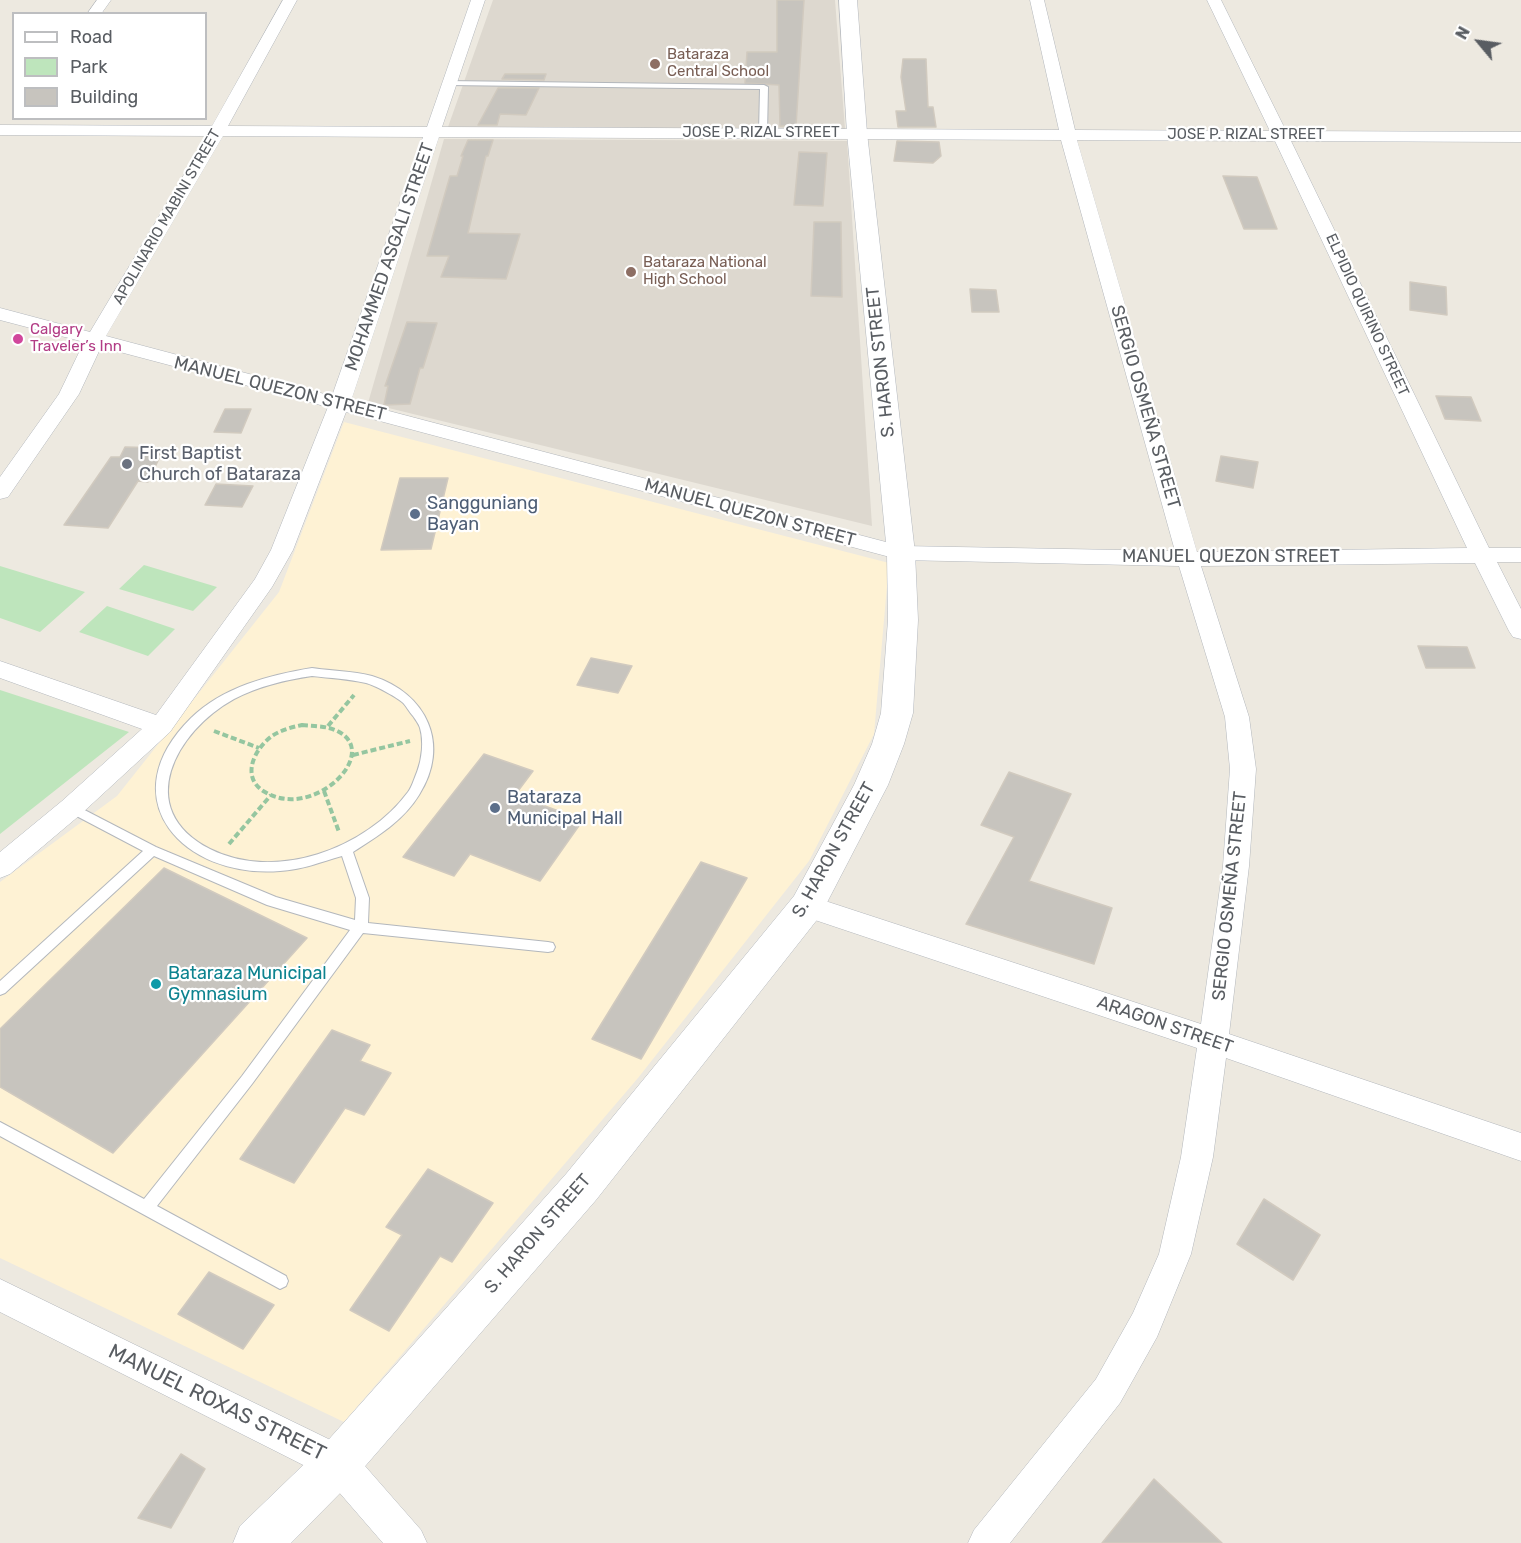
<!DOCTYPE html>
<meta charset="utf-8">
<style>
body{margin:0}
#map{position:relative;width:1521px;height:1543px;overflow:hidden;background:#ede9e0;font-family:Rubik,sans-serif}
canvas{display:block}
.legend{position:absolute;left:12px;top:12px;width:195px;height:108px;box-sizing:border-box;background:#fff;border:2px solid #bdbec0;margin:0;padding:8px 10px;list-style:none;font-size:18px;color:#595d62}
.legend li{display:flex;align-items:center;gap:12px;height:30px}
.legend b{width:30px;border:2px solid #bdbec0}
.north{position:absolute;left:1449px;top:12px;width:60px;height:60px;-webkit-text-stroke:4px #fff;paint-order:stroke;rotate:299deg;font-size:16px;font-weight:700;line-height:24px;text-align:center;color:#595d62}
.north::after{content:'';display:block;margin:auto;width:21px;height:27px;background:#595d62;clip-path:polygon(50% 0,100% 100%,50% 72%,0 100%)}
</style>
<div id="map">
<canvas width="1521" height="1543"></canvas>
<ul class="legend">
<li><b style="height:8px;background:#fff"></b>Road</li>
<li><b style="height:16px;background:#bee5bc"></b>Park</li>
<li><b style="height:16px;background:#c7c4be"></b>Building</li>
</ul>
<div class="north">N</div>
</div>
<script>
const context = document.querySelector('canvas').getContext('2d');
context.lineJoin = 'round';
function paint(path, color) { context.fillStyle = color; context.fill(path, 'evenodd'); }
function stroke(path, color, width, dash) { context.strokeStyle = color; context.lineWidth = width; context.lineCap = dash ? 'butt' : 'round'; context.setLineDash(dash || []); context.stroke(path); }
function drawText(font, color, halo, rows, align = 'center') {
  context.font = font + ' Rubik,sans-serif'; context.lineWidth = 4.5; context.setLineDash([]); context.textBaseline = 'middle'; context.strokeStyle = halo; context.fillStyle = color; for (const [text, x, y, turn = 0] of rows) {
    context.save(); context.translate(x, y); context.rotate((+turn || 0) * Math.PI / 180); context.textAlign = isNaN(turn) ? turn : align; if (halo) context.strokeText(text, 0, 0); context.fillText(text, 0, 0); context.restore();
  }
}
const commercial = new Path2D(`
 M344,422L889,563L874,734L809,861L638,1078L344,1422L0,1258V882L117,796L279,592Z`);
const education = new Path2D(`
 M493,0H835L845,129L448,127Z
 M444,139L847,141L872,526L368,403Z`);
const green = new Path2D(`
 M144,565L217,587L193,611L119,589Z
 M0,566L85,592L40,632L0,618Z
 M107,606L175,629L148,656L79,632Z
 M0,690L129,732L0,834Z`);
const building = new Path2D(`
 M777,0H804L796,126H780L779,85L745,83L747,52H777Z
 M903,59H926L928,107H933L936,127H898L896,111H906L901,77Z
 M505,74H546L544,80L502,79Z
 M498,88H539L526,115L500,114L497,125H478Z
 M468,140H493L488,156H486L468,233L520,234L506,279L441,277L449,256H427L450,176H457L463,156H461Z
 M897,141L939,142L941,156L933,163L894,161Z
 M799,152L827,153L823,206L794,205Z
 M1223,176L1257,177L1277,229H1244Z
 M814,222H841L842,297L811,296Z
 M1410,282L1446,287L1447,315L1410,310Z
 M970,289L996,290L999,312H972Z
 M407,322L437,323L423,368H420L410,404L384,405L388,386H385Z
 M1436,396L1471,397L1481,421L1445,419Z
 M225,409H251L241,433L214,432Z
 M125,447L164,448L148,482L138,481L108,528L64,525L111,457H120Z
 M1221,456L1258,462L1253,488L1216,481Z
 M400,478H448L431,549L381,550Z
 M216,484L253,486L242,507L205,505Z
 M1418,646L1467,647L1475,668H1426Z
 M591,658L632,666L618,693L577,685Z
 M484,754L533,771L515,795L583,820L540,881L470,854L454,876L403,857Z
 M1009,772L1071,794L1029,881L1112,908L1094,964L966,924L1014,837L981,825Z
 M701,862L747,878L641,1059L592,1039Z
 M164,868L307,938L113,1153L0,1087V1029Z
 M332,1030L370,1045L360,1061L391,1073L364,1115L345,1108L294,1183L240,1159Z
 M428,1169L493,1203L452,1262L440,1256L389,1331L350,1310L402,1235L386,1227Z
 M1264,1199L1320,1235L1293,1280L1237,1244Z
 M209,1272L274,1305L243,1349L178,1314Z
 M181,1454L205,1469L171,1528L138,1518Z
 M1154,1479L1222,1543H1102Z`);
const path = new Path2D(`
 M302,725C311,726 321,726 329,728C390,745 316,823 265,792C240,778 254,749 272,736C281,730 292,727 302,725Z
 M328,726L354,695
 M214,731L259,748
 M353,755L410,741
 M324,791L339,832
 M229,844L271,795`);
const lane = new Path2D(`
 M446,81L764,85L768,87L767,133L763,135L759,133L760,89L449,85H446Z
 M312,668C331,671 353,671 372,676C427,693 451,745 419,795C403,821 378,836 353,852L369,898L368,923L548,942L553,943L555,947L553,951L548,952L363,933L252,1084L157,1206L286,1276L288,1281L286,1286L280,1289L0,1136V1122L144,1199L242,1076L350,930L267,905L154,856L5,993L0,995V981L143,851L67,811L65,808L67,805L71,803L156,847L276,897L355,920L356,898L342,856C321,862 301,870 280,871C184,879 109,799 191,718C223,687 269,675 312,668ZM312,676C330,678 349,679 366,683C374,685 395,696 402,702C406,705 409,712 413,716C415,719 419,724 420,728C424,741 422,759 417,772C414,779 412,787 408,792C366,849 275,882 210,849C132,809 176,731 234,699C259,686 285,680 312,676Z`);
const street = new Path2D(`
 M97,0H111L101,14H87Z
 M283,0H297L228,126L427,127L471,0H485L442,127L1059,130L1030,0H1044L1075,130L1270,131L1207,0H1221L1286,131L1521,132V142L1291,141L1489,548H1521V562H1497L1521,609V639L1513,637L1509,631L1475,563L1201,566L1249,717L1256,769L1249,866L1229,1034L1521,1133V1161L1226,1058L1213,1157L1191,1254L1157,1337L1120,1403L1010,1543H968L974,1530L1096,1379L1133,1313L1159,1254L1181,1157L1197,1048L797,914L793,906L797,898L807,895L1201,1024L1223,866L1230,769L1225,717L1179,566L901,560L346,412L293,550L272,587L170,732L80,815L10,874L0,878V852L62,801L142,729L0,678V661L156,715L255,579L271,550L328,407L101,347L79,394L8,497L0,499V477L59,394L84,342L0,320V308L90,332L207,136L0,135V125L212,126ZM223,136L423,137L332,396L106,336ZM439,137L1061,140L1175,551L901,546L351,401ZM1077,140L1275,141L1467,548L1197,552Z
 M0,1279L351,1450L421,1530L427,1543H383L325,1476L0,1312Z`);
const secondary = new Path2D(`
 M839,0H857L867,133L915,553L918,620L913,713L904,744L888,785L820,916L596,1200L354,1479L291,1543H233L240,1526L322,1447L566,1174L794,896L854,785L872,744L881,713L888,620L887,553L847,133Z`);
const markers = [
 [655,64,6,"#8d6e63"],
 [631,272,6,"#8d6e63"],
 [18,339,6,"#d1479c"],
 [127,464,6,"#6b7280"],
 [415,514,6,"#5c6f8a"],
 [495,808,6,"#5c6f8a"],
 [156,984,6,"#0f9aa8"]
];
const farEducationnames = [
 ["Bataraza",667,55],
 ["Central School",667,72],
 ["Bataraza National",643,263],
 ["High School",643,280]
];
const farStreetnames = [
 ["JOSE P. RIZAL STREET",761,133],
 ["JOSE P. RIZAL STREET",1246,135],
 ["APOLINARIO MABINI STREET",167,217,-60],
 ["ELPIDIO QUIRINO STREET",1367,315,65]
];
const farHotelnames = [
 ["Calgary",30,330],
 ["Traveler’s Inn",30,347]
];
const streetNames = [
 ["MOHAMMED ASGALI STREET",390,257,-71],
 ["S. HARON STREET",881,362,-96],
 ["MANUEL QUEZON STREET",280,389,14],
 ["SERGIO OSMEÑA STREET",1145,407,74],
 ["MANUEL QUEZON STREET",750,513,15],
 ["MANUEL QUEZON STREET",1231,557],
 ["S. HARON STREET",834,850,-61],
 ["SERGIO OSMEÑA STREET",1230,896,-84],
 ["ARAGON STREET",1165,1025,19],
 ["S. HARON STREET",538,1234,-49]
];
const worshipNames = [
 ["First Baptist",139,454],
 ["Church of Bataraza",139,475]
];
const serviceNames = [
 ["Sangguniang",427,504],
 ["Bayan",427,525],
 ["Bataraza",507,798],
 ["Municipal Hall",507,819]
];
const cultureNames = [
 ["Bataraza Municipal",168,974],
 ["Gymnasium",168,995]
];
const nearStreetnames = [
 ["MANUEL ROXAS STREET",217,1403,26]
];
paint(commercial, '#fef2d4');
paint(education, '#ddd8cf');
paint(green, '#bee5bc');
paint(building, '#c7c4be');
stroke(building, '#d1cabf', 1.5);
stroke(lane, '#b3b7bc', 2);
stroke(street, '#b3b7bc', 1);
stroke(secondary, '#b4b8be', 1);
stroke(path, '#95c6a0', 4, [6, 3]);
paint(lane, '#fff');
paint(street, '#fff');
paint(secondary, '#fff');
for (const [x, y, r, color] of markers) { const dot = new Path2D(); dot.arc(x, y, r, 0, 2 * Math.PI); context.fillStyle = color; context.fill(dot); stroke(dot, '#fff', 2); }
drawText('15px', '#785e54', '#fff', farEducationnames, 'left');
drawText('15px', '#595d62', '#fff', farStreetnames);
drawText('15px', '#b23c85', '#fff', farHotelnames, 'left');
drawText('18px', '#595d62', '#fff', streetNames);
drawText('18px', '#5b616d', '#fff', worshipNames, 'left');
drawText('18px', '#4e5e75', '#fff', serviceNames, 'left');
drawText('18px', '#0d838f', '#fff', cultureNames, 'left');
drawText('21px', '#595d62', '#fff', nearStreetnames);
</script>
